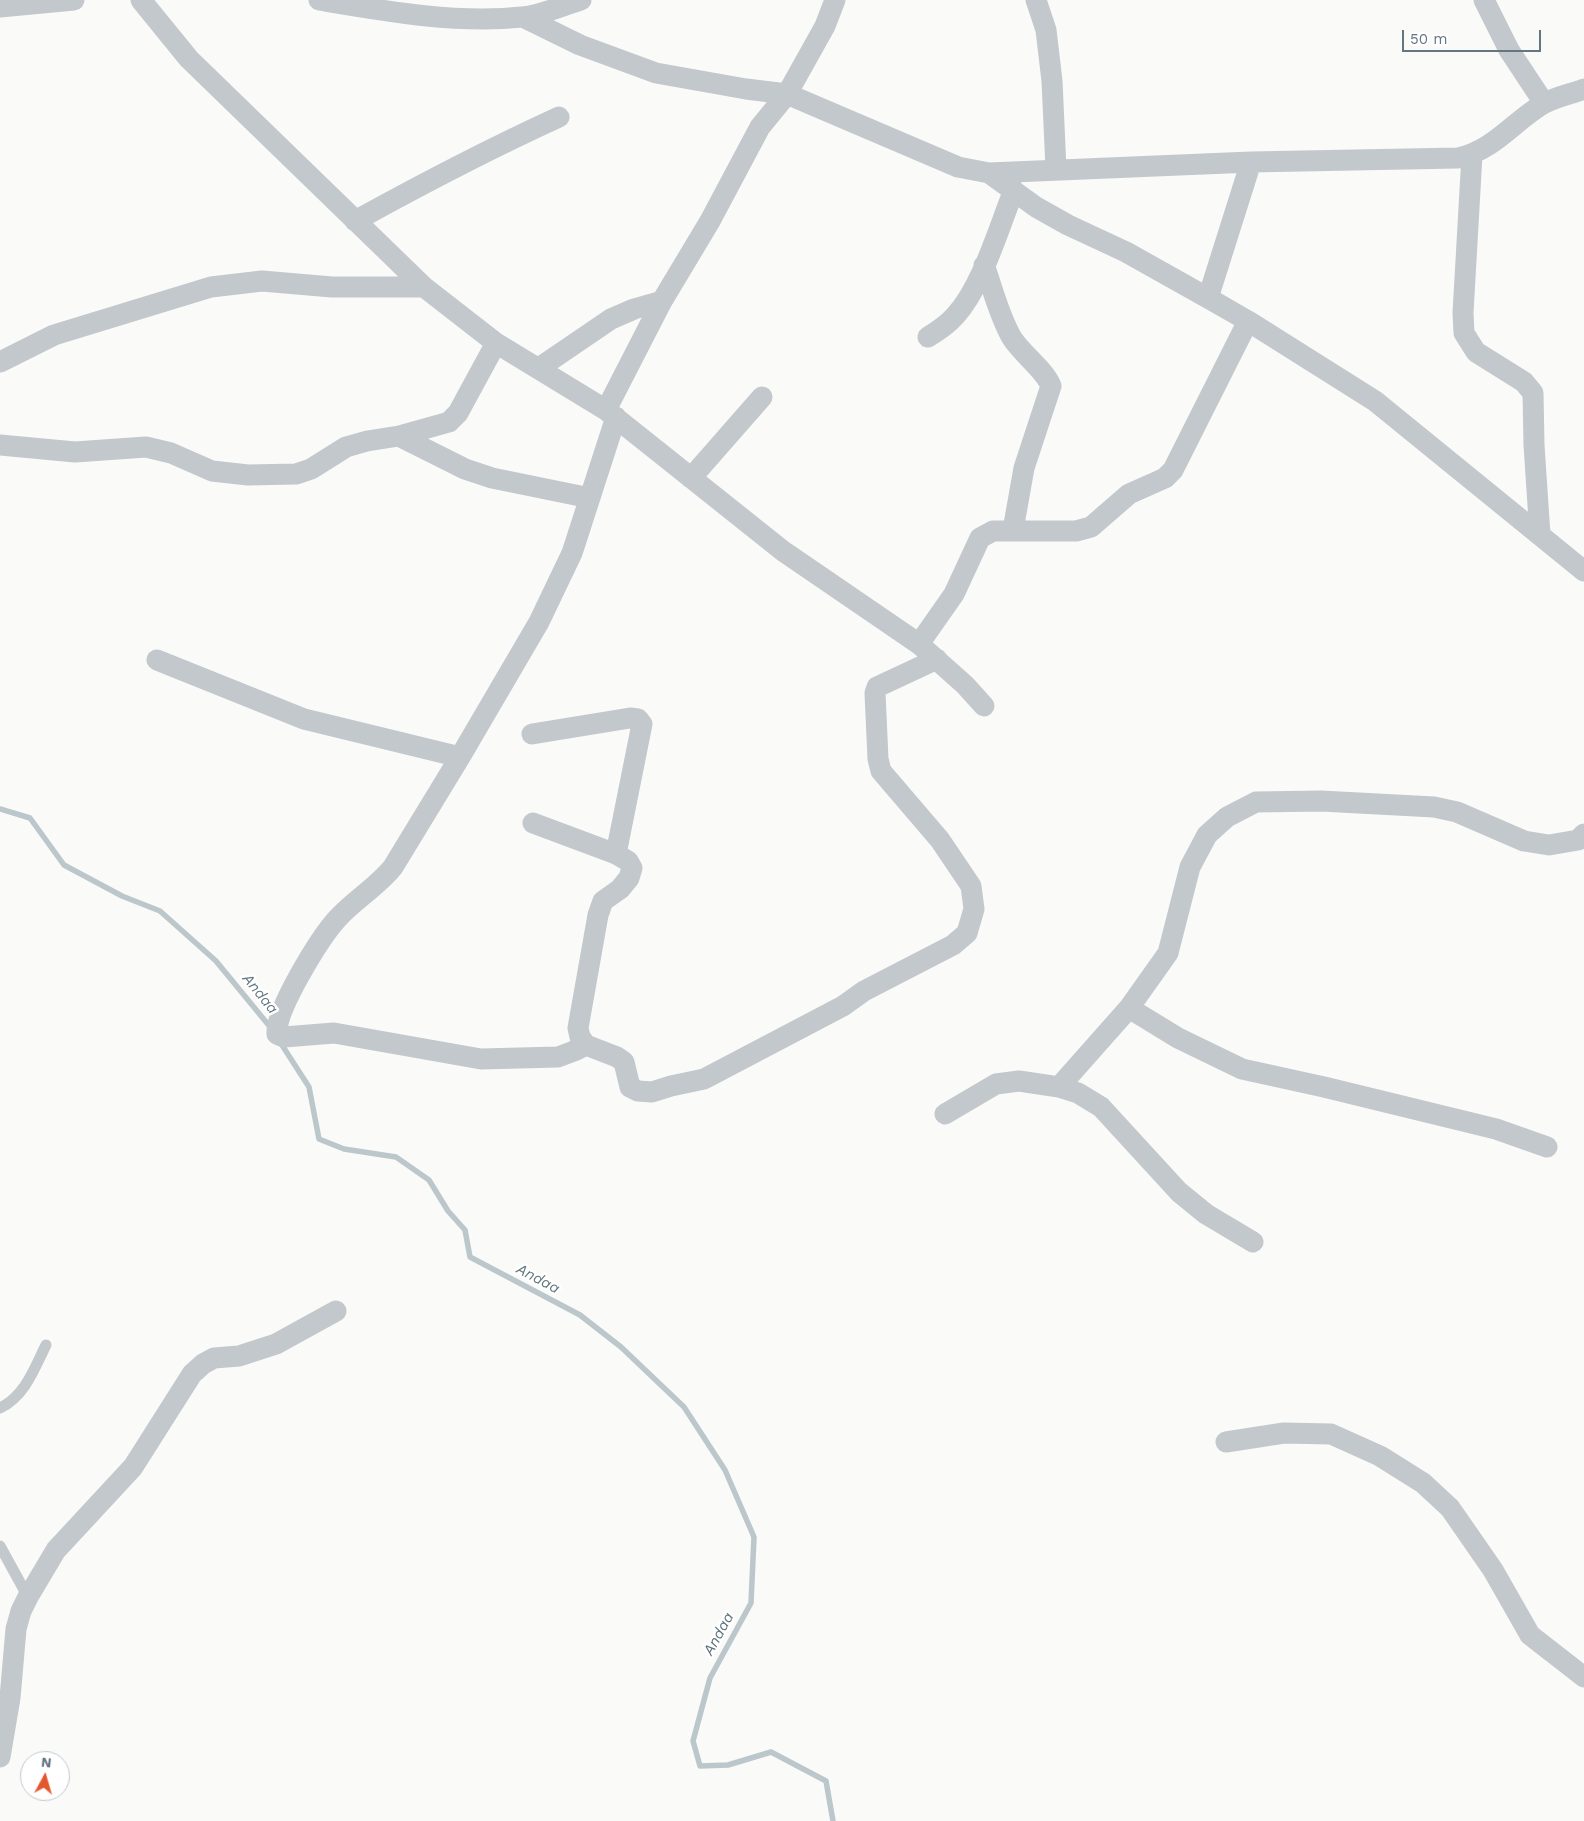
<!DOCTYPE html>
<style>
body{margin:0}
#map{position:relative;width:1584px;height:1821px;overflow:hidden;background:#fafaf8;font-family:"Work Sans",sans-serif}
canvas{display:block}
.north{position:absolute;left:20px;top:1751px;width:50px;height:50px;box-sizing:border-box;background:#fff;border:1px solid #c1c8cd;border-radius:50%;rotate:6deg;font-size:14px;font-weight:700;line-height:20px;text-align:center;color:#657683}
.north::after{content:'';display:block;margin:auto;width:18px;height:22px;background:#e4572e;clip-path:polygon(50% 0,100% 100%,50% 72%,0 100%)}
.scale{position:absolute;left:1402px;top:30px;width:139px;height:22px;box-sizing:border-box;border:2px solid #657683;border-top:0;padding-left:6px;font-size:15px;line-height:18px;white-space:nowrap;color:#657683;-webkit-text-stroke:4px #fff;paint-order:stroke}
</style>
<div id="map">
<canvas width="1584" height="1821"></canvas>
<div class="north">N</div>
<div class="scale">50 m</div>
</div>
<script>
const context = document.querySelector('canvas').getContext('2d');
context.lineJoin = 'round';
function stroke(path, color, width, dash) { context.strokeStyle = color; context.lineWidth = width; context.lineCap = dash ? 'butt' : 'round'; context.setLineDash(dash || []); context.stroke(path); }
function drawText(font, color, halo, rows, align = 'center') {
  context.font = font + ' "Work Sans",sans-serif'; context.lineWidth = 5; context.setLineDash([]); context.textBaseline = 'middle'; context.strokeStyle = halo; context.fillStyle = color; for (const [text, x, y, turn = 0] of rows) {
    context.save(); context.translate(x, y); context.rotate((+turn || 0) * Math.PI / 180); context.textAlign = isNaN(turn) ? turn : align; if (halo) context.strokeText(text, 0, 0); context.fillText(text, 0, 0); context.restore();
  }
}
const stream = new Path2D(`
 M0,809L30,818L64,865L122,896L160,911L216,961L271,1028
 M280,1042L309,1087L319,1139L344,1149L396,1157L429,1180L448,1211L465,1230L470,1257L580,1315L621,1347L684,1407L725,1470L754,1537L751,1603L710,1678L693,1741L700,1766L728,1765L771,1752L826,1781L833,1821`);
const lane = new Path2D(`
 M0,1408C25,1396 34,1369 46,1345
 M0,1546L28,1597`);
const street = new Path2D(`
 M141,0L189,59L424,287L496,343L606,410L783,551L919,644L965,685L984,706
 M319,0C384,11 456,24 522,17C539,16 564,5 581,0
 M1036,0L1046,30L1052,81L1056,169
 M1484,0L1509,50L1544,103
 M0,7L74,0
 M523,17L580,45L656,73L746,89L787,94L958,167L989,173L1251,162L1458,158C1493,151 1514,121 1543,104C1555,97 1571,94 1584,89
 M1472,155L1463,313L1464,333L1476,352L1524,382L1533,393L1534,445L1540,535
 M989,173L1036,207L1068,225L1126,252L1208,298L1248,321L1375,401L1584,571
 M355,221C422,184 489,149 559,117
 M984,265C993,289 999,316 1012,338C1022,354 1045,370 1051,386L1024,468L1013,530
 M1208,298L1251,162
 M928,337C938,331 947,325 955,316C982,287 999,227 1014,190
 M0,362L54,335L211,287L262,281L332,287H424
 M539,368L611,319L634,309L662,301
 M606,410L662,301L710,221L760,127L787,94L825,26L835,0
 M399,436L465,469L492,478L590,498
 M0,445L75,452L146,447L171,453L212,471L248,475L296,474L311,469L346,447L367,441L399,436L449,422L458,413L496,343
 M691,478L762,397
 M919,644L954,594L980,538L993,531H1076L1091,527L1129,494L1165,478L1173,470L1248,321
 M157,660L304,719L460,757
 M532,734L630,718L638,719L642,724L616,854
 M533,823L616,854L628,861L632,868L629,878L620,889L603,901L598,915L578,1028L580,1037L586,1045L617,1057L624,1062L630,1087L638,1091L652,1092L671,1086L704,1079L843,1006L864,991L953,945L967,933L974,909L971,886L940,840L881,771L878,759L875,693L877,687L937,659
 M586,1045L574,1051L558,1057L481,1059L334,1033L284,1037L277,1034C275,1010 320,938 337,919C354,900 377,887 393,867L460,757L539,622L572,553L616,417
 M1059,1087L1129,1008
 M945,1114L996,1084L1019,1081L1059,1087L1078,1093L1101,1107L1179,1192L1206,1214L1253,1242
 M1547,1147L1496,1129L1324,1087L1242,1069L1178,1038L1129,1008L1168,953L1190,867L1207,835L1227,817L1256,802L1321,801L1434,807L1457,812L1524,841L1549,845L1578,840L1584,834
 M1226,1442L1284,1433L1331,1434L1380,1456L1423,1483L1450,1508L1493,1570L1530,1635L1584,1677
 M0,1757L10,1698L16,1629L21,1611L28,1597L56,1550L133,1467L192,1374L203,1364L214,1358L239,1356L276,1344L336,1311`);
const waterNames = [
 ["Andaa",260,994,51],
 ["Andaa",538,1279,28],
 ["Andaa",719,1634,-61]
];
stroke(stream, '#bbc7cb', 5.5);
stroke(lane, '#c3c8cc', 11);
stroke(street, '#c3c8cc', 21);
drawText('italic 15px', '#60757c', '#fff', waterNames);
</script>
